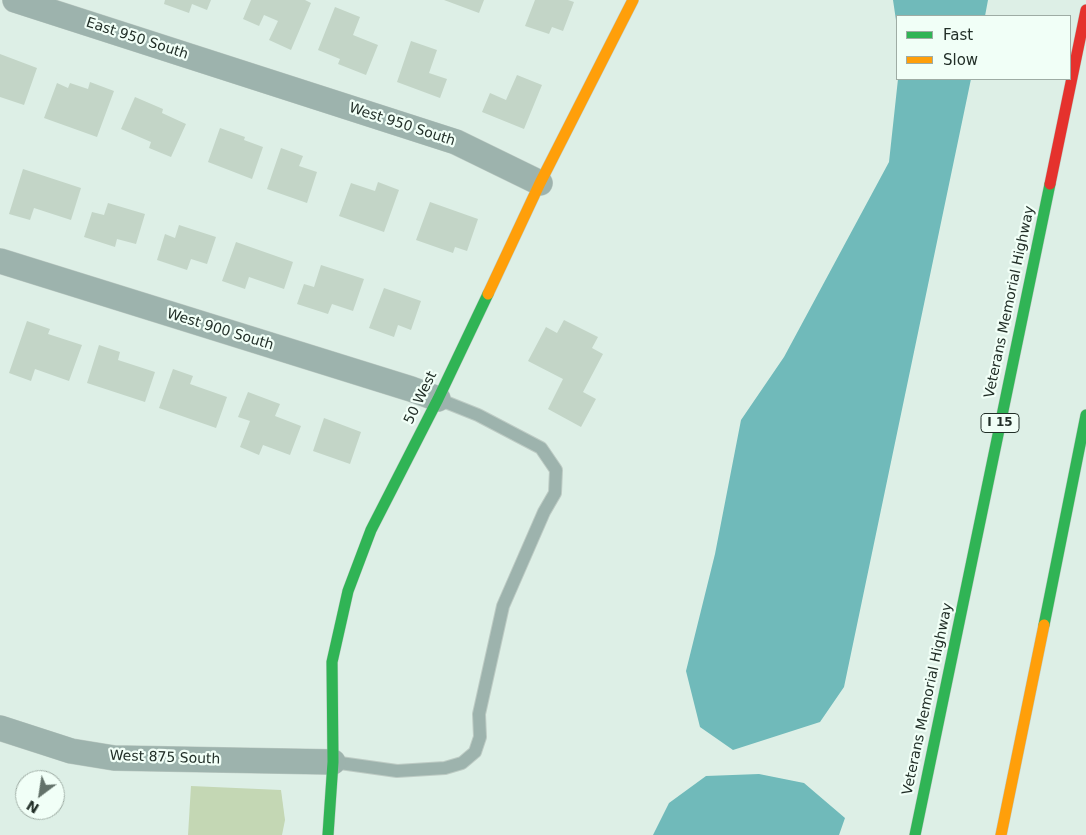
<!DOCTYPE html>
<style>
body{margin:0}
#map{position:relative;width:1086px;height:835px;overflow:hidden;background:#ddefe6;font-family:"DejaVu Sans",sans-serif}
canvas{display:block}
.legend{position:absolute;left:896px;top:15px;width:175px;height:65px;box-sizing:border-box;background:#f1fff7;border:1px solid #9eaca4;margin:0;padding:6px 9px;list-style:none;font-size:15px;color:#222f28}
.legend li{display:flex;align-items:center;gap:10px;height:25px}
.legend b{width:25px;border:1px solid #9eaca4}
.north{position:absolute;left:15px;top:770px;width:50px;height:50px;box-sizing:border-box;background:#f1fff7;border:1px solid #9eaca4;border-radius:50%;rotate:211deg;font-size:14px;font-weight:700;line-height:20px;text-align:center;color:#222f28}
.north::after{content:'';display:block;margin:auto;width:18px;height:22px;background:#63726a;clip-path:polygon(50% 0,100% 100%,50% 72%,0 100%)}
</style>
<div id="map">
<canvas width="1086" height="835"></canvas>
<ul class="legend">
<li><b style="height:6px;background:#30b455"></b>Fast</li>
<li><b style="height:6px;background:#ff9f0a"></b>Slow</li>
</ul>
<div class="north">N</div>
</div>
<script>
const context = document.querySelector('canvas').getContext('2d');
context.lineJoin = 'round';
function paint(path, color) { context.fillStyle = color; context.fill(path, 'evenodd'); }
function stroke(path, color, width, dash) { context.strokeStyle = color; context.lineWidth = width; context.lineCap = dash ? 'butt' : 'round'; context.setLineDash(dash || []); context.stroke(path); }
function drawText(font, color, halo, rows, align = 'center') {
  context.font = font + ' "DejaVu Sans",sans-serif'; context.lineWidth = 4.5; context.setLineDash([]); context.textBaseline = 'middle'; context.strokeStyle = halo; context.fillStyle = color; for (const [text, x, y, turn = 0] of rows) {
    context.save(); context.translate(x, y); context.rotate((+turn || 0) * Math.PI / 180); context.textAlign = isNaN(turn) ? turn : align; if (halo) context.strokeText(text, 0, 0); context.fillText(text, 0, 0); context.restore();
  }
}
const green = new Path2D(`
 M191,786L281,790L285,820L282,835H188Z`);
const water = new Path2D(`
 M893,0H988L985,16H897V27Z
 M898,79H971L844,687L820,722L733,750L700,727L686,671L715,554L741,420L784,357L889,162Z
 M759,774L804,783L845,818L839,835H653L669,803L706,776Z`);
const building = new Path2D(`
 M165,0H211L207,10L192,4L189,13L164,4Z
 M251,0H305L311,3L291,50L269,40L278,21L264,15L259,26L243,19Z
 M444,0H484L479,13Z
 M535,0H568L574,2L563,31L552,27L549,34L525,26Z
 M335,7L360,17L353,35L378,45L366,75L338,64L340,59L318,50Z
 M411,41L437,50L429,73L447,79L440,98L397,82Z
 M0,54L37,68L24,105L0,97Z
 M517,75L542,85L524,129L482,112L490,93L506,100Z
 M90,82L114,91L97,137L44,118L57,83L68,88L70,83L88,89Z
 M135,97L163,109L162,113L186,124L171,157L149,148L151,142L121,129Z
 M220,128L245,137L244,140L263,147L252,179L208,162Z
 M281,148L303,156L299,166L317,172L307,203L267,189Z
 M23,169L81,188L71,220L34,208L30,220L9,214Z
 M378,182L399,190L384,232L339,216L351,183L375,191Z
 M430,202L478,219L467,251L455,247L453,253L416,240Z
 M108,203L145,214L136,244L117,239L115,247L84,237L92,212L104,215Z
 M179,225L216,237L207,264L191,259L187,270L157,260L165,234L175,238Z
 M236,242L293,262L284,289L249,277L245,289L222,281Z
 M321,265L364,279L353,311L332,304L328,314L297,304L304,284L314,287Z
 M384,288L421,301L411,330L398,325L394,337L369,328Z
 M564,320L598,337L592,348L603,354L583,392L596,399L581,427L548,409L563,379L528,361L546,327L557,333Z
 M27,321L50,329L48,334L82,345L69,381L35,369L31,381L9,373Z
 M99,345L120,352L118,360L155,372L145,402L87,383Z
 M173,369L193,376L190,384L227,397L216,428L159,408Z
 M248,392L280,404L275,416L301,426L290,455L263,445L259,455L240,447L250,421L238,417Z
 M324,418L361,432L350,464L313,451Z`);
const lane = new Path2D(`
 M333,762L397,771L445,768L462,763L475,752L480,737L479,714L503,606L544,512L555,493L556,470L541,448L478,415L438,399`);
const street = new Path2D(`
 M15,0L456,142L540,183
 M0,261L411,389L438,399
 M0,728L71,751L114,758L333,762`);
const fast = new Path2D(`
 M1044,625L1086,415
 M328,835L333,762L332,662L348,591L371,530L438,399L488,294
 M915,835L1050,184`);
const slow = new Path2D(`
 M488,294L540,183L633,0
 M1001,835L1044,625`);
const jam = new Path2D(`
 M1050,184L1086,10`);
const shields = [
 [1000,423,38]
];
const shieldNames = [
 ["I 15",1000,423]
];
const streetNames = [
 ["East 950 South",137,39,18],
 ["West 950 South",402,125,18],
 ["Veterans Memorial Highway",1010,302,-78],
 ["West 900 South",220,330,17],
 ["50 West",421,398,-64],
 ["Veterans Memorial Highway",928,699,-78],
 ["West 875 South",165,758,2]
];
paint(green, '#c4d7b4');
paint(water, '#70baba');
paint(building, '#c3d5c7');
stroke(lane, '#bdcbc4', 14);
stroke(street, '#bdcbc4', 26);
stroke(fast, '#bdcbc4', 12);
stroke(slow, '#bdcbc4', 12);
stroke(jam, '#bdcbc4', 12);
stroke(lane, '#9db3ad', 12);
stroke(street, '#9db3ad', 25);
stroke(fast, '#30b455', 11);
stroke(slow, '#ff9f0a', 11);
stroke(jam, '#e5322d', 11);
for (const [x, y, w] of shields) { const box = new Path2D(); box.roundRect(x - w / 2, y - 9.5, w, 19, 4); context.fillStyle = '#f1fff7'; context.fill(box); stroke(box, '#222f28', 1); }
drawText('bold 12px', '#222f28', null, shieldNames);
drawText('14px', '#222f28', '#f1fff7', streetNames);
</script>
